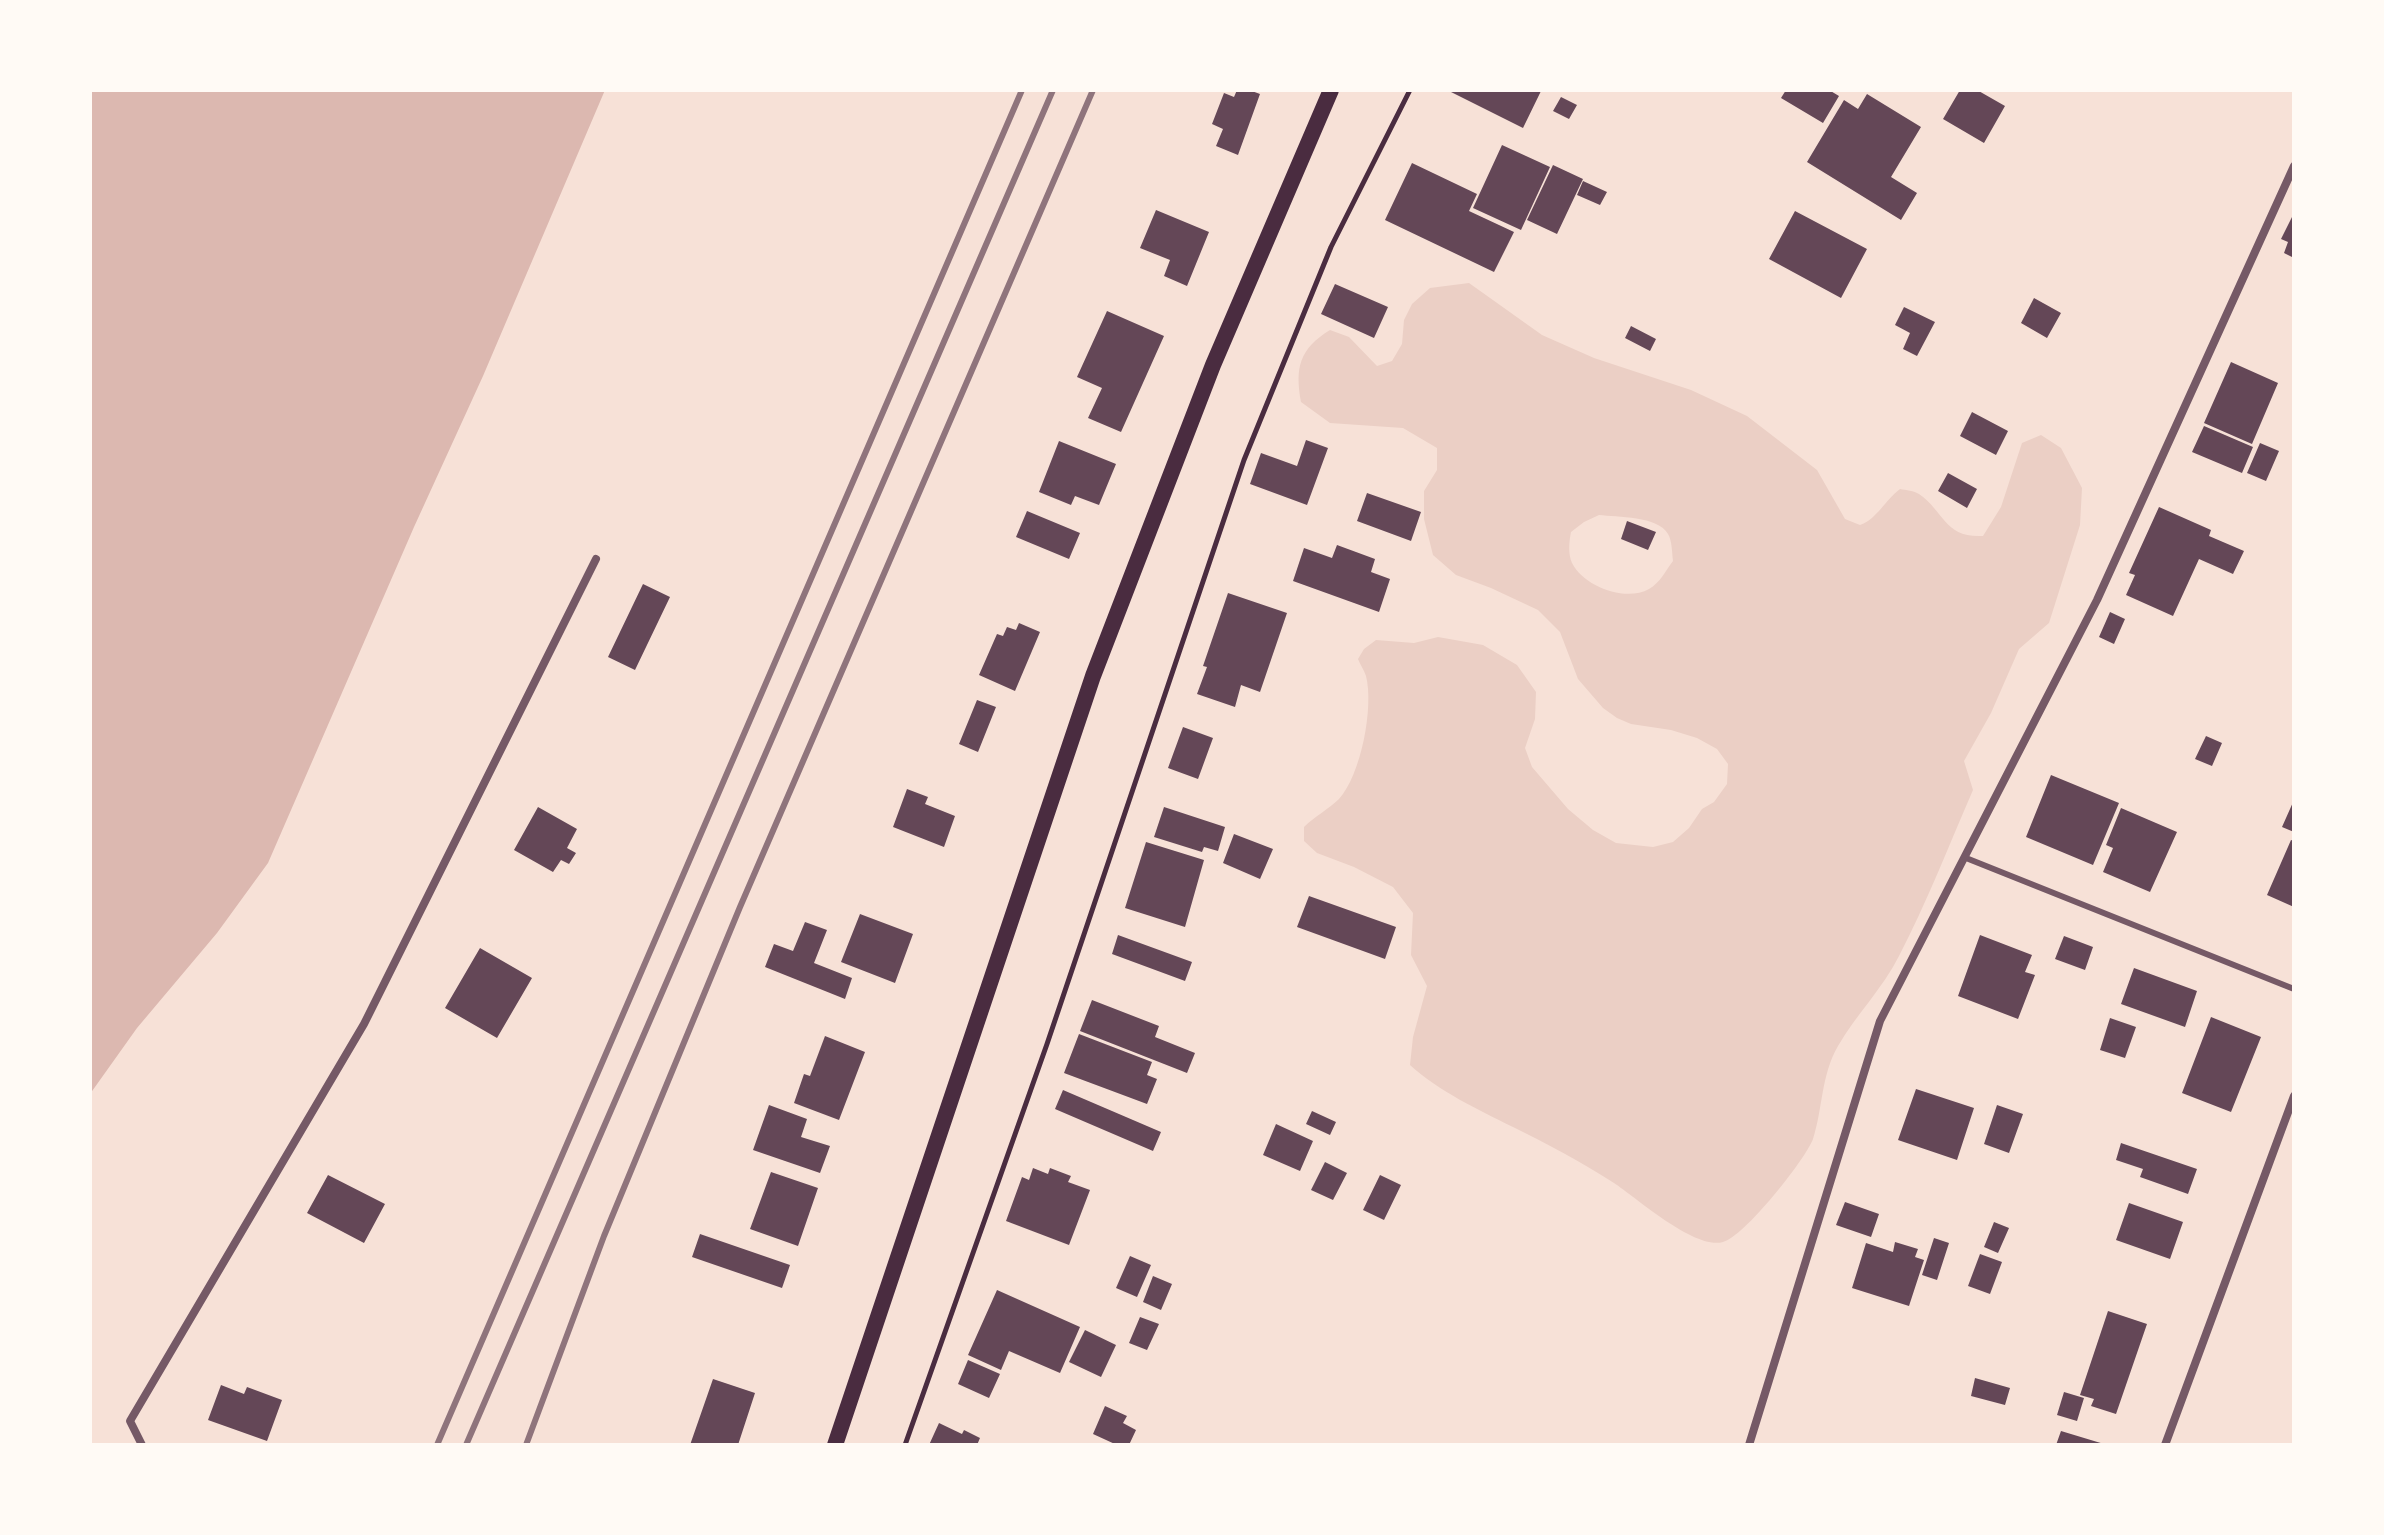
<!DOCTYPE html>
<style>
body{margin:0}
#map{position:relative;width:2384px;height:1535px;overflow:hidden;background:#f7e1d7;font-family:"Fira Sans Condensed",sans-serif}
canvas{display:block}
.frame{position:absolute;inset:0;border:92px solid #fffaf5;pointer-events:none}
</style>
<div id="map">
<canvas width="2384" height="1535"></canvas>
<div class="frame"></div>
</div>
<script>
const context = document.querySelector('canvas').getContext('2d');
context.lineJoin = 'round';
function paint(path, color) { context.fillStyle = color; context.fill(path, 'evenodd'); }
function stroke(path, color, width, dash) { context.strokeStyle = color; context.lineWidth = width; context.lineCap = dash ? 'butt' : 'round'; context.setLineDash(dash || []); context.stroke(path); }
const green = new Path2D(`
 M1469,283L1542,335L1594,358L1691,390L1747,416L1817,470L1845,519L1860,525C1877,519 1885,500 1900,489C1906,490 1914,491 1919,494C1945,512 1944,538 1983,536L2001,507L2022,443L2041,435L2061,448L2082,488L2080,525L2049,623L2019,649L1991,713L1964,761L1973,790C1949,845 1927,902 1899,956C1883,988 1856,1015 1838,1046C1821,1075 1823,1108 1813,1139C1805,1160 1744,1237 1723,1242C1695,1250 1638,1199 1614,1183C1581,1162 1548,1144 1513,1127C1477,1109 1440,1092 1410,1065L1413,1037L1427,986L1411,955L1413,913L1393,887L1354,867L1317,853L1304,841V827C1315,816 1329,809 1339,799C1361,775 1374,707 1366,676C1364,670 1360,664 1358,659L1364,649L1376,640L1414,643L1438,637L1483,645L1517,665L1536,692L1535,719L1525,748L1532,767L1568,809L1593,830L1616,843L1653,847L1673,842L1689,828L1702,809L1714,802L1727,784L1728,764L1717,749L1697,738L1671,730L1631,724L1617,718L1603,708L1578,679L1560,632L1538,610L1491,588L1456,575L1433,555L1424,519V491L1437,470V448L1403,428L1330,423L1301,402C1295,368 1299,349 1330,330L1349,337L1377,366L1392,361L1402,344L1404,320L1412,304L1430,288ZM1599,515C1617,517 1658,516 1668,534C1672,540 1672,553 1673,561C1666,570 1660,583 1649,589C1626,602 1584,587 1572,563C1568,554 1569,542 1571,532L1584,522Z`);
const water = new Path2D(`
 M90,90H605L483,376L414,527L268,863L217,933L137,1028L90,1094Z`);
const building = new Path2D(`
 M1237,90H1249L1260,94L1238,155L1216,146L1223,129L1212,124L1224,93L1234,97Z
 M1447,90H1538L1541,91L1523,128Z
 M1786,90H1829L1839,96L1823,123L1781,98Z
 M1960,90H1977L2005,106L1984,143L1943,119Z
 M1867,94L1921,127L1891,177L1917,193L1901,220L1807,162L1844,100L1858,109Z
 M1561,97L1577,105L1569,119L1553,111Z
 M1502,145L1550,167L1521,230L1473,208Z
 M1412,163L1477,194L1469,211L1514,232L1494,272L1385,220Z
 M1553,165L1583,179L1557,234L1527,220Z
 M1583,181L1607,192L1600,205L1577,195Z
 M1156,210L1209,232L1187,286L1164,276L1170,260L1140,248Z
 M1795,211L1867,249L1841,298L1769,259Z
 M2294,213V258L2284,253L2288,242L2281,239Z
 M1335,284L1388,307L1374,338L1321,314Z
 M2034,298L2061,313L2047,338L2021,323Z
 M1904,307L1935,322L1917,356L1903,349L1910,333L1895,325Z
 M1107,311L1164,336L1121,432L1088,418L1102,388L1077,377Z
 M1631,326L1656,339L1650,351L1625,338Z
 M2231,362L2278,383L2252,444L2204,423Z
 M1972,412L2008,431L1996,455L1960,436Z
 M2204,426L2253,447L2242,473L2192,452Z
 M1306,440L1328,448L1307,505L1250,484L1261,453L1297,466Z
 M1059,441L1116,464L1099,505L1075,496L1071,505L1039,492Z
 M2260,443L2279,451L2266,481L2247,473Z
 M1948,473L1977,489L1967,508L1938,491Z
 M1367,493L1421,512L1411,541L1357,521Z
 M2159,507L2211,530L2209,536L2244,551L2233,574L2199,559L2173,616L2126,595L2135,575L2129,573Z
 M1027,511L1080,533L1069,559L1016,537Z
 M1627,521L1656,532L1648,550L1621,539Z
 M1337,545L1375,559L1371,572L1390,579L1379,612L1293,581L1304,548L1332,558Z
 M643,584L670,597L635,670L608,657Z
 M1228,593L1287,613L1260,692L1241,685L1235,707L1197,694L1207,667L1203,666Z
 M2110,612L2125,619L2114,644L2099,637Z
 M1019,623L1040,632L1015,691L979,675L997,634L1003,636L1007,627L1016,630Z
 M977,700L996,707L978,752L959,744Z
 M1183,727L1213,738L1198,779L1168,768Z
 M2206,736L2222,743L2212,766L2195,759Z
 M2051,775L2119,803L2093,865L2026,837Z
 M907,789L928,797L925,804L955,816L944,847L893,827Z
 M2294,800V832L2282,827Z
 M538,807L577,829L567,848L576,853L569,864L561,860L553,872L514,850Z
 M1164,807L1225,827L1218,851L1204,847L1202,852L1154,837Z
 M2121,808L2177,832L2150,892L2103,872L2113,848L2106,845Z
 M1234,834L1273,849L1260,879L1223,863Z
 M2291,840L2294,841V907L2267,895Z
 M1146,842L1204,860L1185,927L1125,908Z
 M1309,896L1396,927L1385,959L1297,927Z
 M860,914L913,934L895,983L841,962Z
 M805,922L827,930L814,963L852,978L845,999L765,967L774,944L793,951Z
 M1118,935L1192,962L1185,981L1112,954Z
 M1980,935L2032,955L2025,972L2035,975L2018,1019L1958,996Z
 M2064,936L2093,947L2085,970L2055,959Z
 M480,948L532,978L497,1038L445,1008Z
 M2134,968L2197,991L2185,1027L2121,1004Z
 M1092,1000L1159,1026L1155,1037L1195,1053L1187,1073L1080,1031Z
 M2211,1017L2261,1037L2231,1112L2182,1093Z
 M2110,1018L2136,1027L2125,1058L2100,1050Z
 M1079,1034L1152,1062L1147,1075L1157,1079L1147,1104L1064,1073Z
 M825,1036L865,1052L839,1120L794,1103L804,1074L810,1076Z
 M1916,1089L1974,1108L1957,1160L1898,1140Z
 M1063,1090L1161,1132L1153,1151L1055,1109Z
 M769,1105L807,1119L801,1137L830,1146L820,1173L753,1150Z
 M1997,1105L2023,1114L2009,1153L1984,1144Z
 M1312,1111L1336,1122L1330,1135L1306,1124Z
 M1276,1124L1313,1141L1300,1171L1263,1155Z
 M2121,1143L2197,1169L2188,1194L2140,1177L2143,1169L2116,1160Z
 M1325,1162L1347,1173L1333,1200L1311,1190Z
 M1033,1168L1048,1174L1050,1168L1071,1176L1068,1182L1090,1190L1069,1245L1006,1221L1022,1177L1029,1180Z
 M771,1172L818,1188L798,1246L750,1229Z
 M328,1175L385,1204L364,1243L307,1213Z
 M1380,1175L1401,1185L1384,1220L1363,1210Z
 M1845,1202L1879,1214L1871,1237L1836,1225Z
 M2129,1203L2183,1222L2170,1259L2116,1240Z
 M1994,1222L2009,1228L1998,1253L1984,1247Z
 M700,1234L790,1265L782,1288L692,1257Z
 M1934,1238L1949,1243L1937,1280L1922,1275Z
 M1895,1242L1918,1249L1915,1257L1924,1260L1909,1306L1852,1288L1866,1243L1893,1252Z
 M1980,1254L2002,1262L1990,1294L1968,1286Z
 M1130,1256L1151,1265L1137,1297L1116,1288Z
 M1153,1276L1172,1284L1161,1310L1143,1302Z
 M997,1290L1080,1327L1060,1373L1009,1351L1001,1370L968,1355Z
 M2108,1311L2147,1324L2116,1414L2091,1406L2094,1399L2080,1395Z
 M1140,1317L1159,1324L1147,1350L1129,1343Z
 M1085,1330L1116,1345L1101,1377L1069,1362Z
 M968,1360L1000,1374L989,1398L958,1384Z
 M1975,1378L2010,1388L2005,1405L1971,1396Z
 M713,1379L755,1393L738,1445H690Z
 M221,1385L244,1394L247,1387L282,1400L267,1441L208,1420Z
 M2064,1392L2084,1398L2077,1421L2057,1415Z
 M1105,1406L1127,1416L1123,1423L1136,1430L1129,1445H1117L1093,1434Z
 M939,1423L962,1434L964,1430L980,1438L977,1445H929Z
 M2061,1431L2104,1444V1445H2056Z`);
const path = new Path2D(`
 M905,1445L1047,1044L1244,460L1331,247L1410,90`);
const service = new Path2D(`
 M1966,858L2294,989`);
const minor = new Path2D(`
 M142,1445L130,1421L364,1024L596,559
 M1749,1445L1880,1021L2097,600L2294,166
 M2165,1445L2294,1096`);
const secondary = new Path2D(`
 M835,1445L1093,676L1213,365L1331,90`);
const rail = new Path2D(`
 M437,1445L1022,90
 M466,1445L1053,90
 M526,1445L604,1236L740,907L1093,90`);
paint(green, '#ebcfc5');
paint(water, '#dcb8b0');
paint(building, '#644757');
stroke(path, '#4a2c40', 5);
stroke(service, '#755966', 6);
stroke(minor, '#755966', 8);
stroke(secondary, '#4a2c40', 16);
stroke(rail, '#8f747c', 6);
</script>
